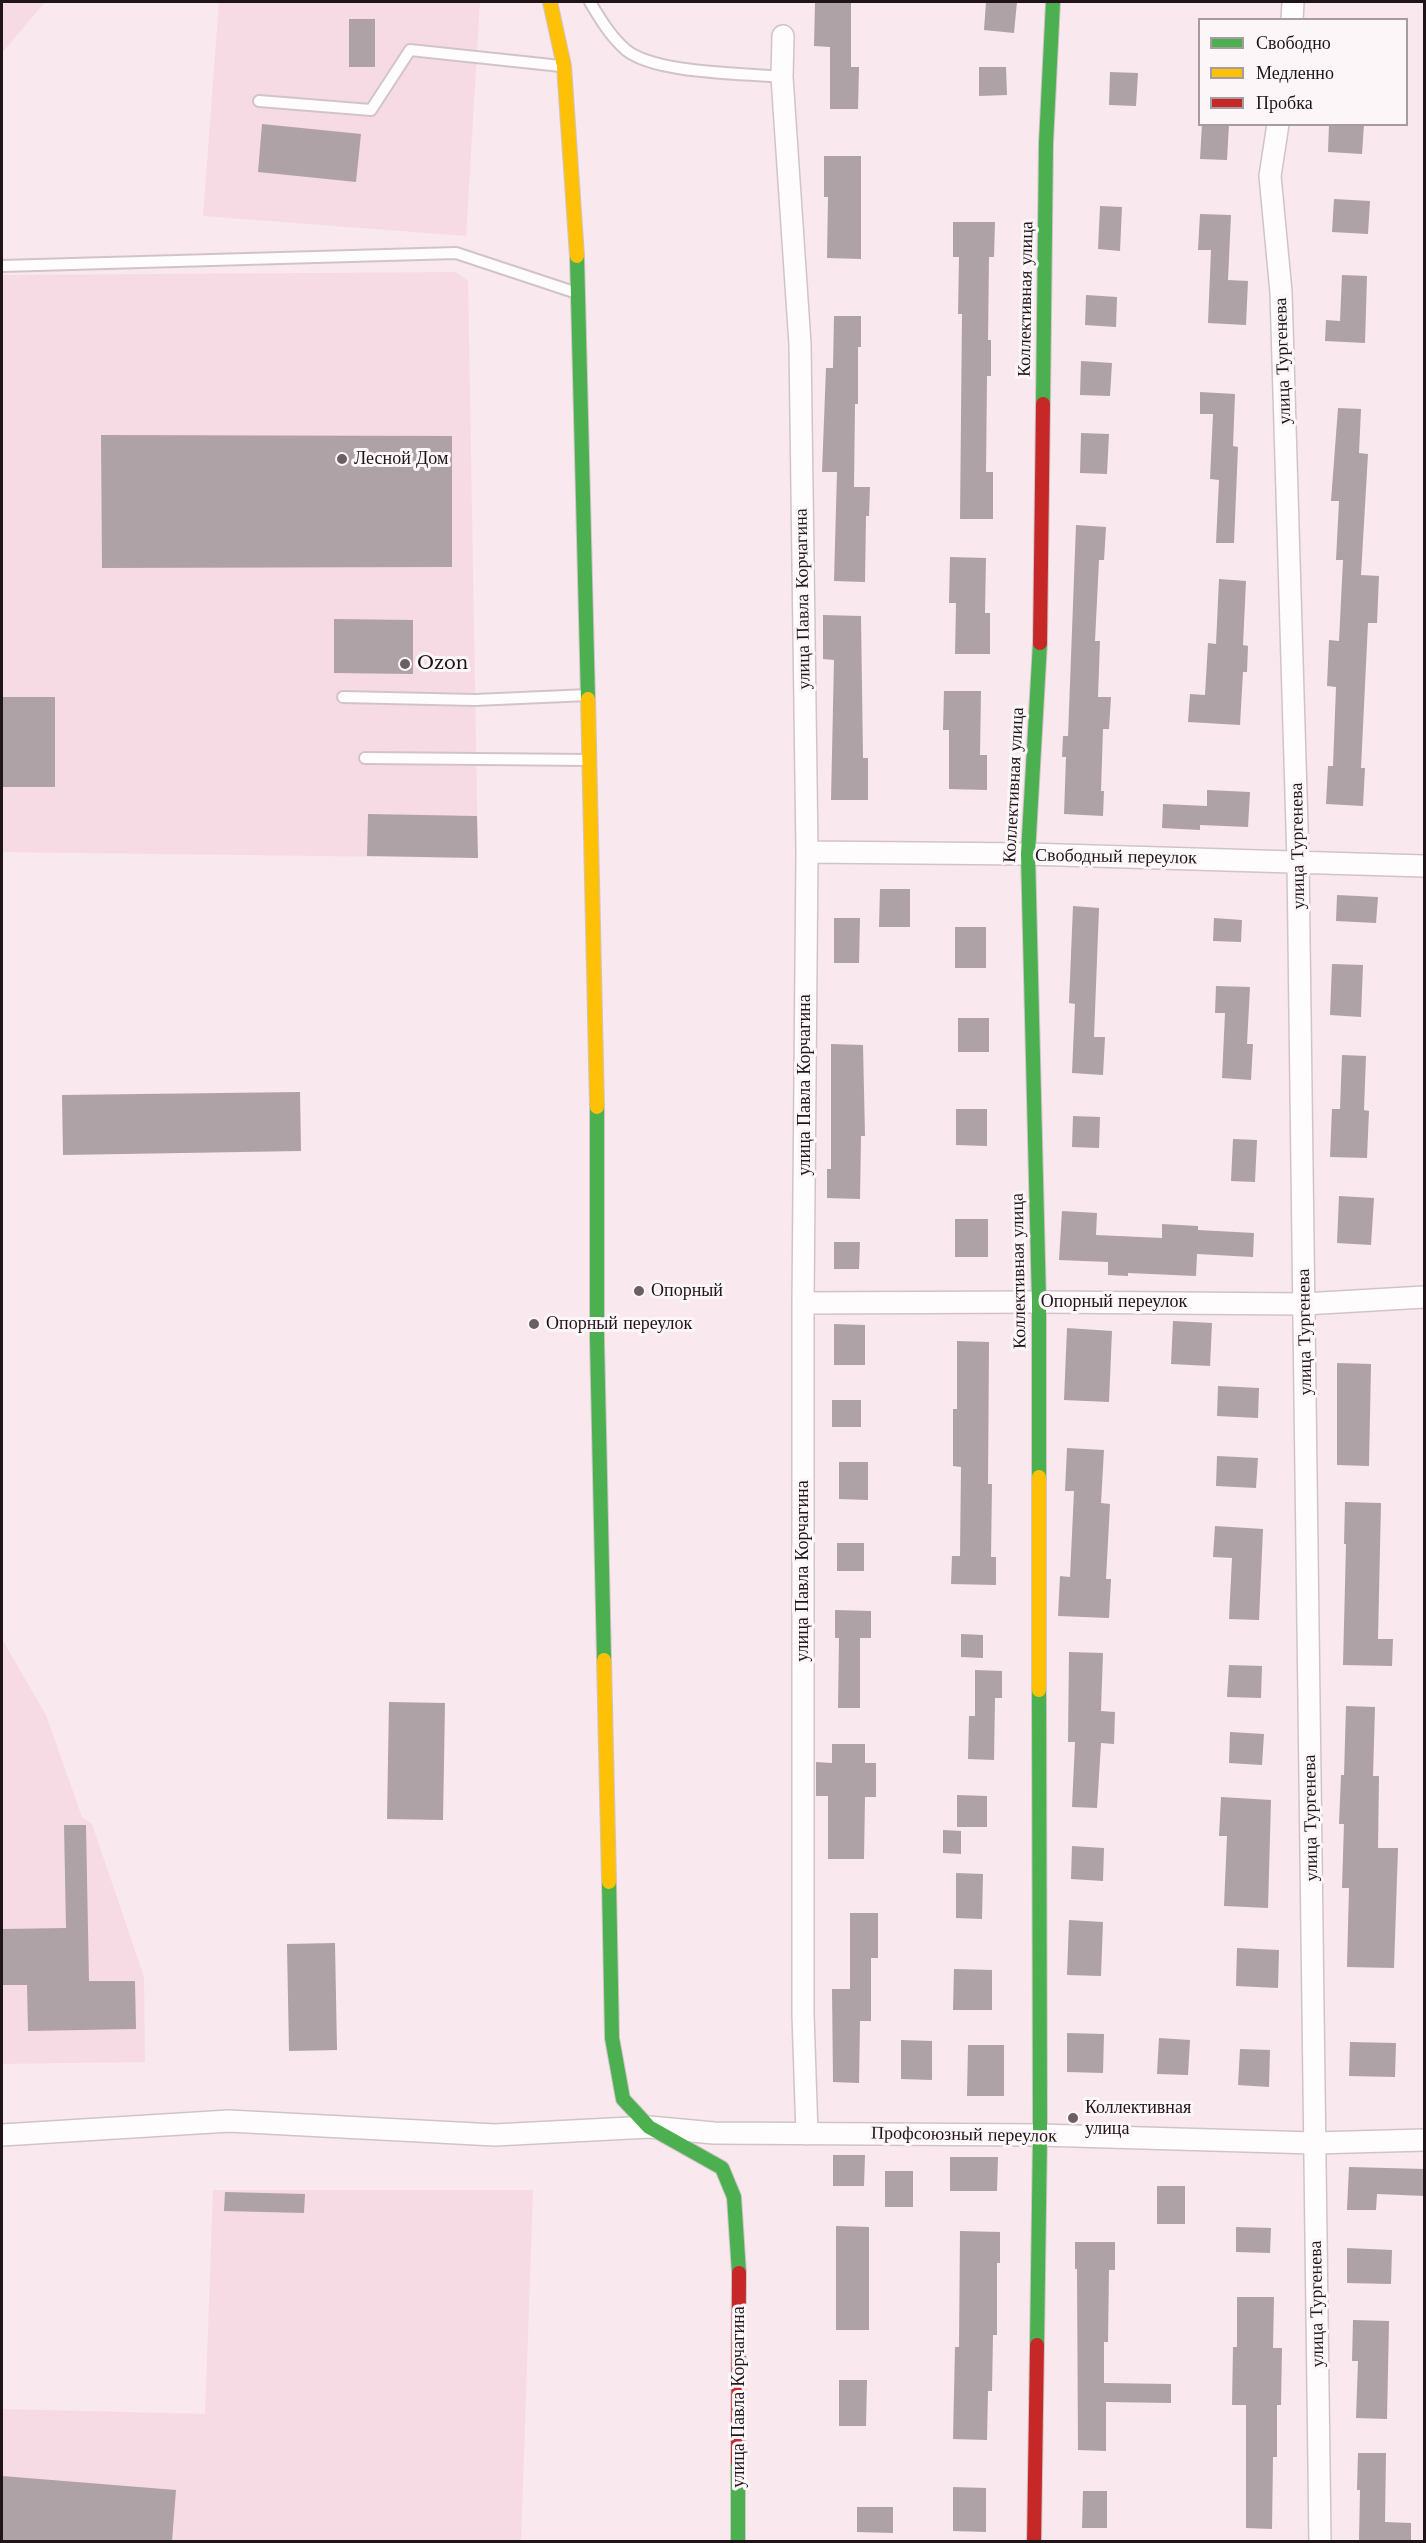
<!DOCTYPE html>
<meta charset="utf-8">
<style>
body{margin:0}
#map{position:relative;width:1426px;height:2543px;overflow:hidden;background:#f9e8ee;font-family:"Libre Baskerville",serif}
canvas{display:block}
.frame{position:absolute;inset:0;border:3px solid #1f1518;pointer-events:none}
.legend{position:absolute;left:1198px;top:18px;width:210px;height:108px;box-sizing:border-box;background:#fcf6f8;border:2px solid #a49c9e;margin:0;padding:8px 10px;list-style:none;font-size:18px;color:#1f1518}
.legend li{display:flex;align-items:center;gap:12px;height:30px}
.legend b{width:30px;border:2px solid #a49c9e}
</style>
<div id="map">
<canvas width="1426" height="2543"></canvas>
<div class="frame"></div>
<ul class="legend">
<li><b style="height:8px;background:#4caf50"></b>Свободно</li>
<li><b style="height:8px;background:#ffc107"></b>Медленно</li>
<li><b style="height:8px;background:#c62828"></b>Пробка</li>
</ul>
</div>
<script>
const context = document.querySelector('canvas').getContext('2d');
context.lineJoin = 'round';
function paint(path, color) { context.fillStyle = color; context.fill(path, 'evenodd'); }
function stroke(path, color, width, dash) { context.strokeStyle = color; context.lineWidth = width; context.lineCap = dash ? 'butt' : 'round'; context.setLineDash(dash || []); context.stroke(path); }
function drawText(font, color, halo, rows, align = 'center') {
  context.font = font + ' "Libre Baskerville",serif'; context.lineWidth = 6; context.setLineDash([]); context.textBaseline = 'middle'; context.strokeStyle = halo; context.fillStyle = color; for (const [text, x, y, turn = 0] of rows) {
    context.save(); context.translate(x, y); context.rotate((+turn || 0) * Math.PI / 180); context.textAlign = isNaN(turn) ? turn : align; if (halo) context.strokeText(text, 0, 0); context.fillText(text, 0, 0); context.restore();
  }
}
const built = new Path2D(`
 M2,2H45L2,53Z
 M219,2H480L466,236L203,216Z
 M456,272L468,281L478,858L2,852V275Z
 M2,1639L46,1715L82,1817L92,1824L144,1977L145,2062L2,2064Z
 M213,2190H533L521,2541L2,2542V2409L205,2414Z`);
const building = new Path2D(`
 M815,2H851V67H859L858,109H830V47L814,46Z
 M986,2H1017L1014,33L984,30Z
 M349,19H375V67H349Z
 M979,67H1006L1007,95L979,96Z
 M1110,72L1138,73L1136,106L1109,105Z
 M262,124L361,134L356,182L258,172Z
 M1202,124H1229L1227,160L1200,159Z
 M1329,124H1364L1362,154L1328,152Z
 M824,156H861V259L827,258L828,197H824Z
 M1334,199L1370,201L1368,234L1332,232Z
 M1100,206L1122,207L1120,251L1098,249Z
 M1200,214L1231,215L1228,280L1248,281L1246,325L1208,323L1211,250H1198Z
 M953,222H995L994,257H989L988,340H991V376H987L986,472H993V519H960L962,314H958L959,257H953Z
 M1342,275L1367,276L1365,343L1325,341L1326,320L1340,321Z
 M1086,295L1117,297L1116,327L1085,325Z
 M834,316H861V347H858V404H855L854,487H870L869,516H866L865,582L834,581L837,472H822L826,368H833Z
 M1081,361L1112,363L1110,396L1080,395Z
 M1200,392L1235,394L1233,446L1238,447L1234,543H1216L1219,480L1210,479L1213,414H1200Z
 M1338,408L1361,409L1359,453L1368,454L1361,575L1379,576L1377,623H1368L1361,768H1365L1363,806L1326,804L1328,766H1333L1336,687L1327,686L1329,640L1339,641L1343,560H1336L1339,501H1331Z
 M1081,433L1109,434L1107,474L1080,473Z
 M101,435L452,436V567L102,568Z
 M1076,525L1106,527L1104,560H1099L1095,641H1100L1098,697H1111L1109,729H1103L1101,791H1104L1103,816L1064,814L1066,757H1062L1063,736H1068Z
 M950,557L986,558L985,613H990V654H955L956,603H949Z
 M1219,579L1246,581L1243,645L1248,646L1247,672H1243L1240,725L1188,722L1190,694L1205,695L1208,643L1216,644Z
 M823,615L861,616L863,758H868V800H831L834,660L823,659Z
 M334,619L413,620V674L334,673Z
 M944,691H981L980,755H987V790L949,789V730H943Z
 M2,697H55V787H2Z
 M1207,790L1250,792L1248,827L1200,825V830L1162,828L1163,804L1207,806Z
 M368,814L477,816L478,858L367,856Z
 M880,889H910V927H879Z
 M1337,895L1378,897L1376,923L1336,921Z
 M1073,906L1099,908L1094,1037H1105L1103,1075L1072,1073L1075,1004L1069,1003Z
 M834,918H860L859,963H834Z
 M1214,918L1242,920L1241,942L1213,941Z
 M955,927H986V968H955Z
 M1332,964L1363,965L1361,1017L1330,1015Z
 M1216,986L1250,987L1247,1044H1253L1251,1080L1222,1078L1225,1013H1215Z
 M958,1018H989V1052H958Z
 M831,1044L863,1045L865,1136H861L860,1199L827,1198V1169H831Z
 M1342,1055L1366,1056L1364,1110L1369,1111L1367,1158L1330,1157L1332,1109H1340Z
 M300,1092L301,1151L63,1155L62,1095Z
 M956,1109H987V1146L956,1145Z
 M1073,1116L1100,1117L1099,1148L1072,1147Z
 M1233,1139L1257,1140L1255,1182L1231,1181Z
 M1339,1196L1374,1198L1371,1245L1337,1243Z
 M1062,1211L1097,1213L1096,1235L1162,1238V1224L1198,1226V1230L1254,1233L1253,1257L1197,1254L1196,1276L1128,1273V1276L1108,1275V1262L1059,1260Z
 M955,1219H988V1257H955Z
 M834,1242H860L859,1269H834Z
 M1173,1321L1212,1323L1210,1366L1171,1364Z
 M834,1324L865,1325V1365H834Z
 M1067,1328L1112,1331L1109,1402L1064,1400Z
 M957,1341L989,1342L988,1484H992L991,1557H996V1585L951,1584L952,1556H960L961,1467L953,1466V1409H957Z
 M1337,1363L1371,1364L1369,1466L1337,1465Z
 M1218,1386L1259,1388L1258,1418L1217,1416Z
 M832,1400H861V1427H832Z
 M1067,1448L1104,1450L1101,1503L1110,1504L1106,1579H1111L1109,1618L1058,1616L1060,1576L1070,1577L1074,1491H1065Z
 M1217,1456L1258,1458L1256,1488L1216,1486Z
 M839,1462H868V1500L839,1499Z
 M1345,1502L1381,1503L1378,1639H1393L1392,1666L1343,1665L1346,1544H1344Z
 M1215,1526L1263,1529L1259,1620L1229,1619L1232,1558L1213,1557Z
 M837,1543H864V1571H837Z
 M835,1610L871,1611V1638H860V1708H838L839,1638H835Z
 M961,1634L983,1635V1658L961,1657Z
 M1069,1652L1103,1653L1101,1711L1115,1712L1114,1744L1101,1743L1097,1808L1072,1807L1075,1742H1068Z
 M1229,1665L1262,1666L1261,1698L1227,1697Z
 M975,1670L1002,1671V1698H995L994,1760L968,1759L969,1716H975Z
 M389,1702L445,1703L443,1820L387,1819Z
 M1346,1706L1375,1707L1373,1776H1379L1378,1848H1398L1394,1968L1347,1967L1349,1888H1342L1344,1824H1339L1341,1775H1344Z
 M1230,1732L1264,1734L1262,1765L1229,1763Z
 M832,1744H865V1763H876V1797H865L864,1859H828V1796H816V1762L832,1763Z
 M957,1795L987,1796V1827H957Z
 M1221,1797L1271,1800L1268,1908L1224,1906L1227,1836H1219Z
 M64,1825H86L89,1981H135L136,2029L28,2031L27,1985H2V1929L66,1928Z
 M943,1830L961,1831V1854L943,1853Z
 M1072,1846L1104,1848L1103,1881L1071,1879Z
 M956,1873L983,1874L982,1919L956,1918Z
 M850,1913H878V1958H871V2021H860L859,2083L833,2082L832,1989H850Z
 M1069,1920L1103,1922L1101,1976L1067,1975Z
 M335,1943L337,2050L289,2051L287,1944Z
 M1237,1948L1279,1950L1278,1988L1236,1986Z
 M954,1969L992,1970V2010H953Z
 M1067,2033L1104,2034L1103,2073L1067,2072Z
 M1159,2038L1190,2040L1188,2075L1157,2074Z
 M901,2040L932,2041V2080L901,2079Z
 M1350,2042L1396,2043L1395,2077L1349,2076Z
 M968,2045H1004V2096H967Z
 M1240,2049L1270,2050L1269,2087L1238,2085Z
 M833,2155H865L864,2186H833Z
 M950,2157H998L997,2191H950Z
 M1349,2167L1425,2169V2196L1377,2194L1376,2210H1347Z
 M885,2171H913V2207H885Z
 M1157,2186H1185V2224H1157Z
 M225,2192L305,2194L304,2213L224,2211Z
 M836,2226L869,2227V2330H836Z
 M1236,2227L1271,2228L1270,2253L1236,2252Z
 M960,2231L1000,2232V2263H997V2335H993L992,2391H988L987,2440L953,2439L955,2347H959Z
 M1075,2242H1115V2270H1109L1108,2342H1104V2383L1171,2384V2403L1106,2402V2451L1078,2450L1077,2269H1075Z
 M1347,2248L1392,2250L1391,2284L1347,2283Z
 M1237,2297H1274L1273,2348H1282L1281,2405H1277V2457H1273L1272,2529L1246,2528V2405H1232L1233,2347H1237Z
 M1353,2320L1389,2321L1387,2419L1356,2418L1358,2361H1352Z
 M839,2380H867L866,2426H839Z
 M1358,2453H1386L1385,2522L1411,2523V2541H1359L1360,2490H1357Z
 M2,2476L176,2490L172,2541H2Z
 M953,2487L986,2488V2532L953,2531Z
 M1083,2491H1107V2528H1082Z
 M857,2507H893V2533L857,2532Z`);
const lane = new Path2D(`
 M590,2C600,19 611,37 626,50C656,74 743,73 782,77
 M259,101L371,110L410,50L561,66
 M2,266L456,253L577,293
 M343,697L475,700L588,695
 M365,758L590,760`);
const street = new Path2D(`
 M1292,20L1293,2
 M783,36L782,77L800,344L807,852L803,1303V2015L807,2134
 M1278,124L1270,176L1281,292L1298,861L1320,2542
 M807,852L1028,854L1424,866
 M803,1303L1039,1302L1304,1304L1424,1297
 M2,2135L229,2121L495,2135L649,2127L714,2133L1040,2135L1314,2143L1424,2140`);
const fast = new Path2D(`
 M577,256L588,699
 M1043,404L1046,143L1053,2
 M597,1107V1339L604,1660
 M1039,1477V1302L1028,854L1040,643
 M609,1882L612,2038L623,2099L649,2127L722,2168L734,2197L739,2273
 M1037,2345L1040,2135L1039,1690
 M738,2542V2462`);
const slow = new Path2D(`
 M550,2L564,66L577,256
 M588,699L597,1107
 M1039,1477V1690
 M604,1660L609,1882`);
const jam = new Path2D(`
 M1040,643L1043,404
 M738,2462L739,2273
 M1034,2542L1037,2345`);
const markers = [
 [342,459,6,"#6b5f63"],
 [405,664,6,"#6b5f63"],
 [639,1291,6,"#6b5f63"],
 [534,1324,6,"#6b5f63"],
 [1073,2118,6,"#6b5f63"]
];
const streetNames = [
 ["Коллективная улица",1026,299,-89],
 ["улица Тургенева",1283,361,-92],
 ["улица Павла Корчагина",803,599,-91],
 ["Коллективная улица",1014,785,-87],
 ["улица Тургенева",1298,846,-91],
 ["Свободный переулок",1116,857,1],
 ["улица Павла Корчагина",805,1085,-90],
 ["Коллективная улица",1019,1271,-91],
 ["Опорный переулок",1114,1302],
 ["улица Тургенева",1305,1332,-91],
 ["улица Павла Корчагина",803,1571,-90],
 ["улица Тургенева",1311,1818,-91],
 ["Профсоюзный переулок",964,2135,1],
 ["улица Тургенева",1317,2304,-91],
 ["улица Павла Корчагина",739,2397,-90]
];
const poiNames = [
 ["Лесной Дом",354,459],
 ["Ozon",417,664],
 ["Опорный",651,1291],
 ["Опорный переулок",546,1324],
 ["Коллективная",1085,2108],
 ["улица",1085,2129]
];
paint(built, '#f7dbe4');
paint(building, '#aea2a6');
stroke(lane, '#d1c4c8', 14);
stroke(street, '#d1c4c8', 24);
stroke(fast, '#d1c4c8', 16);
stroke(slow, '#d1c4c8', 16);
stroke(jam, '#d1c4c8', 16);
stroke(lane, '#fefcfc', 10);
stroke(street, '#fefcfc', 21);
stroke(fast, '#4caf50', 14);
stroke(slow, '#ffc107', 14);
stroke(jam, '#c62828', 14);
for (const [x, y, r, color] of markers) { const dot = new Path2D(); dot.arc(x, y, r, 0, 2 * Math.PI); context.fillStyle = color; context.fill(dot); stroke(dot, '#fcf6f8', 2); }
drawText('18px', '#1f1518', '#fcf6f8', streetNames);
drawText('18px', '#1f1518', '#fcf6f8', poiNames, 'left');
</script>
